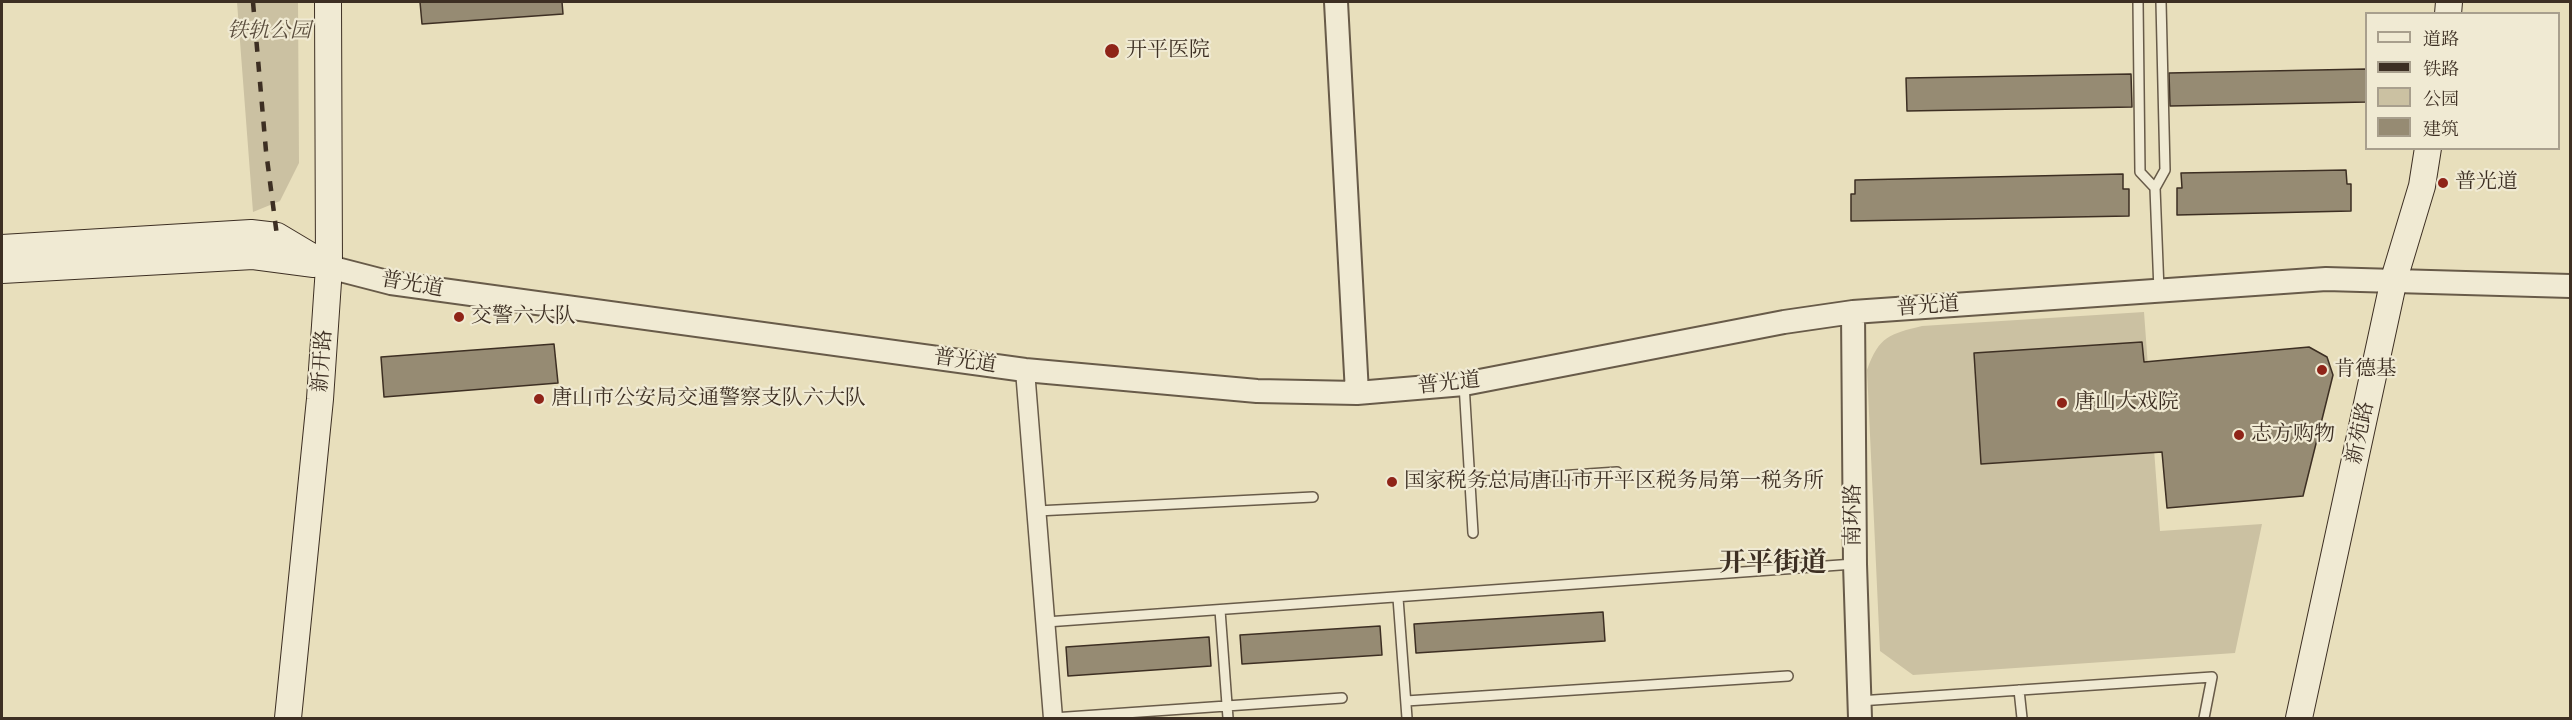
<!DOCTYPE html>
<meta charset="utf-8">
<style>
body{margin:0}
#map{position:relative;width:2572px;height:720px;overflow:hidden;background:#e8dfbc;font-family:"IM FELL Great Primer","Noto Serif SC",serif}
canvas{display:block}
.frame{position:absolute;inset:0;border:3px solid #3d2f23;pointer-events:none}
.legend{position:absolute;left:2365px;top:12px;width:195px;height:138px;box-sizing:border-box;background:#f0ead3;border:2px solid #a89f8d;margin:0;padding:8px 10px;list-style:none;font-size:18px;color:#3d2f23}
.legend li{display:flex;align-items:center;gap:12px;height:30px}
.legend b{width:30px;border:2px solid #a89f8d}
</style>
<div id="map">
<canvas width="2572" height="720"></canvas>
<div class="frame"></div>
<ul class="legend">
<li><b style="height:8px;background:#f0ead3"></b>道路</li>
<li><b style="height:8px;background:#3d2f23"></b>铁路</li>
<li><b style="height:16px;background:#cbc1a2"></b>公园</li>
<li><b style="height:16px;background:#968b73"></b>建筑</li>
</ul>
</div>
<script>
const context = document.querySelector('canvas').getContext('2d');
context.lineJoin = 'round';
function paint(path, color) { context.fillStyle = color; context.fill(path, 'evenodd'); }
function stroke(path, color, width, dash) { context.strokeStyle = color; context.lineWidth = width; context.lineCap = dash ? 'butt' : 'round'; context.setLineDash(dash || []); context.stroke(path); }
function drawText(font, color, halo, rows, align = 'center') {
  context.font = font + ' "IM FELL Great Primer","Noto Serif SC",serif'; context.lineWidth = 4.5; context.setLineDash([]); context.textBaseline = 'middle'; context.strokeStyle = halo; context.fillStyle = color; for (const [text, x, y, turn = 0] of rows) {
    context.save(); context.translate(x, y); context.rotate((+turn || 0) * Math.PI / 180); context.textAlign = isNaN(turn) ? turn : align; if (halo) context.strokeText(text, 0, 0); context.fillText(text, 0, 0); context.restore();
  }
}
const green = new Path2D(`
 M237,2H298L299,163L280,201L253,212Z
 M2144,312L2160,531L2262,524L2235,653L1913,675L1880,651L1867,370C1879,336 1890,334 1922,326Z`);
const building = new Path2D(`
 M420,2H562L563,14L422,24Z
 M2366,69L2367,102L2170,106L2169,73Z
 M2131,74L2132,107L1907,111L1906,78Z
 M2346,170L2347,184H2351V211L2177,215V188H2182L2181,173Z
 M2123,174V189H2129V216L1851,221V194H1855V180Z
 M2142,342L2144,362L2309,347L2327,357L2333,375L2303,496L2167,508L2162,452L1981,464L1974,353Z
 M554,344L558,383L384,397L381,357Z
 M1603,612L1605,641L1416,653L1414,624Z
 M1380,626L1382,655L1242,664L1240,635Z
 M1209,637L1211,666L1068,676L1066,647Z`);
const service = new Path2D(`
 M2138,2L2140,172L2155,188
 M2159,291L2155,188L2165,170L2161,2
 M1464,384L1473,533
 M1470,482L1617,472
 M1037,511L1313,497
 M1398,598L1407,718
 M1220,610L1228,718
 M1046,622L1854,564
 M2019,690L2022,718
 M1406,701L1788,676
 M1859,701L2212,677L2204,718
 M1053,718L1342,698`);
const minor = new Path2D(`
 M1025,370L1053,718`);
const tertiary = new Path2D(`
 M1336,2L1357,393
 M329,267L391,283L1025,370L1257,391L1357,393L1464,384L1784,322L1853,312L2326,279L2570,286
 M1853,312L1855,564L1860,718`);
const secondary = new Path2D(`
 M2448,14L2449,2
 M2,248L251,233L277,236L329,267
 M2,270L253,256L314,264
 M288,718L320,399L329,267L328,2
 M2299,718L2394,279L2422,186L2428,148`);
const rail = new Path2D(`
 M253,2L266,151L277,236`);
const markers = [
 [1112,51,8,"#8f2418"],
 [2443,183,6,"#8f2418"],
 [459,317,6,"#8f2418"],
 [2322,370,6,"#8f2418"],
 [539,399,6,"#8f2418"],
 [2062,403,6,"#8f2418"],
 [2239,435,6,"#8f2418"],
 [1392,482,6,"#8f2418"]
];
const parkNames = [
 ["铁轨公园",269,32]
];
const poiNames = [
 ["开平医院",1126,51],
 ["普光道",2455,183],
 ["交警六大队",471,317],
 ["肯德基",2334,370],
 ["唐山市公安局交通警察支队六大队",551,399],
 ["唐山大戏院",2074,403],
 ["志方购物",2251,435],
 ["国家税务总局唐山市开平区税务局第一税务所",1404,482]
];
const streetNames = [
 ["普光道",412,285,10],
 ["普光道",1928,307,-4],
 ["新开路",323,361,-86],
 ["普光道",965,362,8],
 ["普光道",1449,384,-6],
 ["新苑路",2361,433,-78],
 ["南环路",1854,515,-90]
];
const districtNames = [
 ["开平街道",1773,564]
];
paint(green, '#cbc1a2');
paint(building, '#968b73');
stroke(building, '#3d2f23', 1.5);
stroke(service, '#685b49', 12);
stroke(minor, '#685b49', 21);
stroke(tertiary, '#685b49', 26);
stroke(secondary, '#3d2f23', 28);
stroke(service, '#f0ead3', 9);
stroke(minor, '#f0ead3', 18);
stroke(tertiary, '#f0ead3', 22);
stroke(secondary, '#f0ead3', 26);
stroke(rail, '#3d2f23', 4.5, [10, 10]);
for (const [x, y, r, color] of markers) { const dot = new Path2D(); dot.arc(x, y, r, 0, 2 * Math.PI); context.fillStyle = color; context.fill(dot); stroke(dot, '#f0ead3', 2); }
drawText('italic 21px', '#594c3c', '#f0ead3', parkNames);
drawText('21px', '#3d2f23', '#f0ead3', poiNames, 'left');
drawText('21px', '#3d2f23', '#f0ead3', streetNames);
drawText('bold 27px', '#3d2f23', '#f0ead3', districtNames);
</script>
